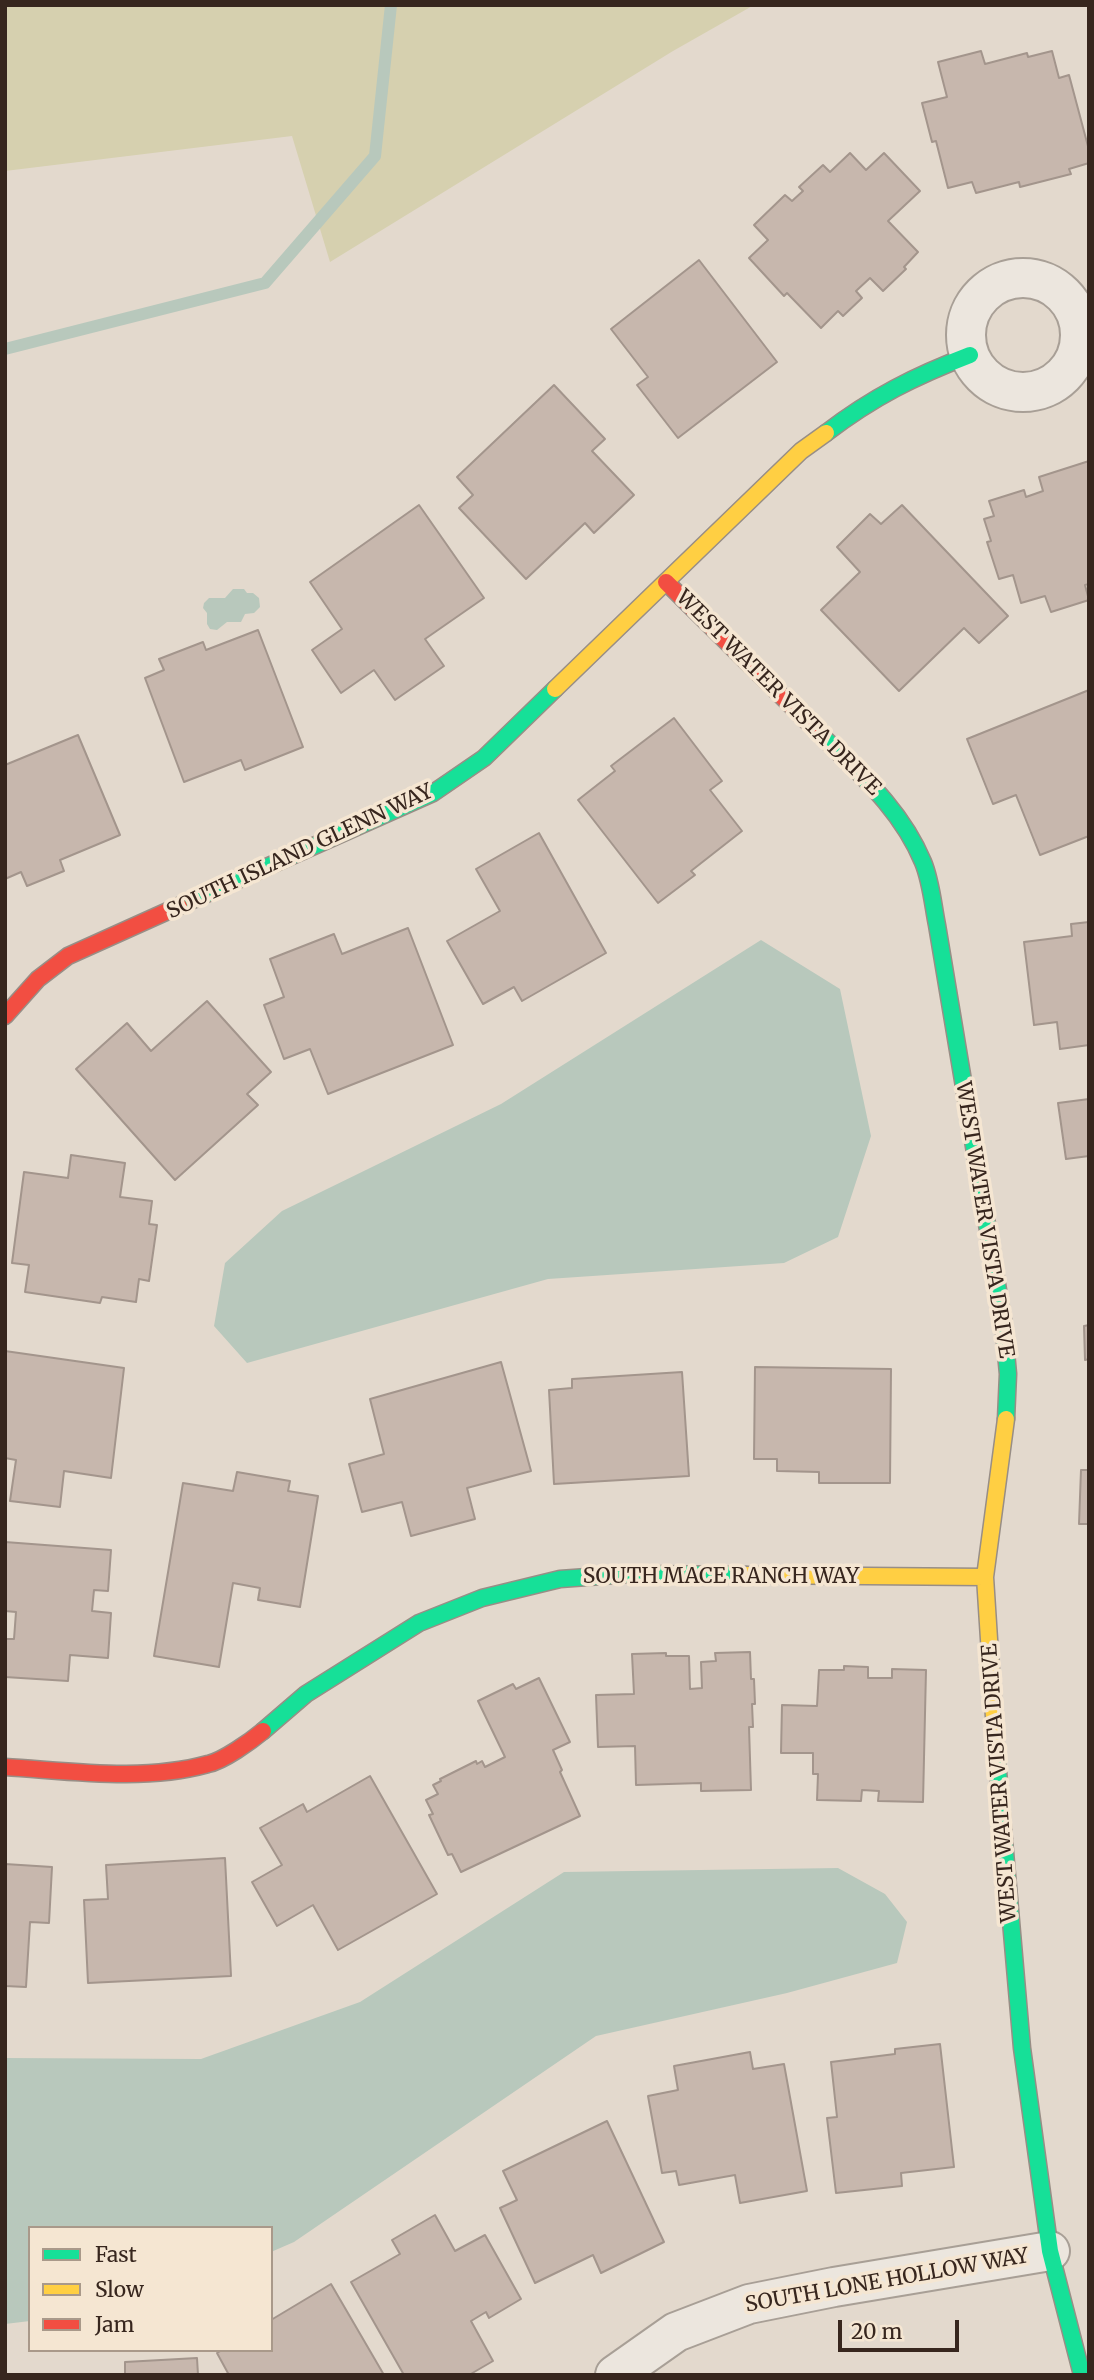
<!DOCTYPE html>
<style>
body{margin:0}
#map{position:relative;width:1094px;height:2380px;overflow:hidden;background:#e3d9cd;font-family:Merriweather,serif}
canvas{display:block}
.frame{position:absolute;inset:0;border:7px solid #37261e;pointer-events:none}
.legend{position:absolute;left:28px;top:2226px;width:245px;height:126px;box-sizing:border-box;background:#f5e6d2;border:2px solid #a9998a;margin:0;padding:9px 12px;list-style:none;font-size:21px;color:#37261e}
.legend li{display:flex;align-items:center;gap:14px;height:35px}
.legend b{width:35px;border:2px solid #a9998a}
.scale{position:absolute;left:838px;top:2320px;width:121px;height:32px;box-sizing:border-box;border:4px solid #37261e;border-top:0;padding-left:9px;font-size:21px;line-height:24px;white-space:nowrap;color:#37261e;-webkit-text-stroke:5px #f5e6d2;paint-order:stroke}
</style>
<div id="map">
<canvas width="1094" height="2380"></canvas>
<div class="frame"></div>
<ul class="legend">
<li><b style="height:9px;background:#16e098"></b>Fast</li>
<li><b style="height:9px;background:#ffcf43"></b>Slow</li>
<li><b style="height:9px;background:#f24e42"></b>Jam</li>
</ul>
<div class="scale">20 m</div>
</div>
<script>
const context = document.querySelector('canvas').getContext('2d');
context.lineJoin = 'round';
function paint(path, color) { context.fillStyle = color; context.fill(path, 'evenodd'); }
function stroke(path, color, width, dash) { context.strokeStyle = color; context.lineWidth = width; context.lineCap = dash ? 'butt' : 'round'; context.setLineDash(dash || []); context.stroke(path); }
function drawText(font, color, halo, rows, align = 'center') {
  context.font = font + ' Merriweather,serif'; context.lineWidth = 7; context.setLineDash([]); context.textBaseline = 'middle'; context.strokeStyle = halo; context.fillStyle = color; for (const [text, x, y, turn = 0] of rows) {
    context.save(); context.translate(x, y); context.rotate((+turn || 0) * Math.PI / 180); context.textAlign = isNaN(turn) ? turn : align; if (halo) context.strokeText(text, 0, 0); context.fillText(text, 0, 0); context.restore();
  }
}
const green = new Path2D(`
 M5,5H754L673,51L330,262L292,136L5,171Z`);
const water = new Path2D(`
 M233,589H244L247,593H253L259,598L260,607L254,613L245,614L241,622H227L217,630L210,629L207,624V613L203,608L204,603L209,598H225Z
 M761,940L840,989L871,1136L838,1237L784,1263L548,1279L247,1363L214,1326L225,1263L282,1211L501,1104Z
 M838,1868L885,1894L907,1922L897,1963L787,1993L596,2036L294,2242L271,2252V2228H30V2321L5,2324V2058L201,2059L360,2002L564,1872Z`);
const stream = new Path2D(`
 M5,349L265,283L375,156L391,5`);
const building = new Path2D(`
 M981,51L985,64L1027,53L1028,57L1052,51L1059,78L1069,75L1089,150V163L1069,169L1071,174L1020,187L1019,182L976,193L972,182L948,188L936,141L932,142L922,103L947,97L938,62Z
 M850,153L866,170L884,153L920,191L888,221L918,252L904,267L906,269L883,291L870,278L856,291L862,298L843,316L838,311L821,328L787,293L784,296L749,258L768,240L754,225L785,195L792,201L803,191L799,187L823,165L830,172Z
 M699,260L777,362L678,438L637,385L648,377L611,329Z
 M554,385L605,439L592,451L634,495L594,533L585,523L526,579L459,508L473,495L457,477Z
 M1089,461V584L1085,585L1089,600L1051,612L1045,596L1021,603L1013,575L999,579L987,542L991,541L984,519L994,516L989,501L1024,490L1026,497L1043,491L1039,477Z
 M419,505L484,598L425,639L444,666L395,700L374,670L341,693L312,650L342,629L310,582Z
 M902,505L1008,616L979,643L964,628L899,691L821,610L860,572L837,547L870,514L881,524Z
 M258,630L303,747L245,770L241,760L184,782L145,678L164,670L159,659L203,642L206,650Z
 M1089,690V836L1040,855L1016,795L993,804L967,739Z
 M674,718L722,781L710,790L742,831L691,871L695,875L658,903L578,800L615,771L611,766Z
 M78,735L120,835L60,860L64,871L27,886L21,872L5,879V765Z
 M539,833L606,953L522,1001L514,987L483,1004L447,941L500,911L476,869Z
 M1089,922V1045L1060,1049L1057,1022L1034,1025L1024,942L1072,936L1071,924Z
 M408,928L453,1045L328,1094L310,1049L284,1059L264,1005L284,997L270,959L334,934L342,954Z
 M207,1001L271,1072L247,1094L258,1105L175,1180L76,1069L127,1023L151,1051Z
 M1089,1099V1156L1066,1159L1058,1103Z
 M71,1155L125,1163L120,1197L152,1201L149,1224L157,1225L149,1281L139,1279L136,1302L102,1297L100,1303L25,1292L29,1265L12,1263L24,1172L68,1178Z
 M1089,1325V1359L1085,1360L1084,1326Z
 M5,1351L124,1368L111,1478L64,1471L60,1507L10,1501L16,1460L5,1458Z
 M501,1362L531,1471L467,1488L475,1519L411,1536L402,1502L362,1512L349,1464L384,1454L370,1399Z
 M755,1367L891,1369L890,1483H819V1472L777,1471V1459H754Z
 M682,1372L689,1476L554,1484L549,1390L572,1388V1379Z
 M1081,1470H1089V1524H1079Z
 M237,1472L290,1481L288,1491L318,1496L300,1607L258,1600L260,1588L233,1583L219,1667L154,1656L183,1483L233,1491Z
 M5,1542L111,1550L108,1591L94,1590L92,1611L111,1613L108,1658L70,1655L68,1681L5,1677V1639H14L16,1612L5,1611Z
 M750,1652L751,1679H754L755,1704H752L753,1727H749L751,1790L701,1791V1783L636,1785L635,1746L598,1747L596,1695L634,1694L632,1654L666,1653V1656H689L690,1689L702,1688L701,1662L716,1661L715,1653Z
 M844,1666L868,1667V1678H892V1669L926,1670L923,1802L878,1801L879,1791L862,1790L861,1801L817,1800L818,1774H813V1753H781L782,1705L817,1706L819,1670H844Z
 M539,1678L570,1742L553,1750L562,1770L560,1772L580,1816L461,1872L452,1854L448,1855L429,1815L433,1814L426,1800L438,1794L433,1785L441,1781L440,1779L476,1761L477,1764L482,1761L485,1767L505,1757L478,1701L513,1684L516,1689Z
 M370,1776L437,1894L338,1950L313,1905L277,1926L252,1882L282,1865L260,1828L303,1804L307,1812Z
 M225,1858L231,1976L88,1983L84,1900L108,1899L106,1865Z
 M5,1864L52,1867L49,1923L30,1922L26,1987L5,1986Z
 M940,2044L954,2167L901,2173L902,2186L836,2193L827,2118L837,2117L831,2062L895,2054V2049Z
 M750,2052L753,2069L784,2064L807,2191L740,2203L735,2175L679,2185L676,2171L662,2173L648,2096L678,2090L674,2066Z
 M607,2121L664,2242L601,2273L593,2255L535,2283L500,2208L517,2200L503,2171Z
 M435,2215L455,2251L485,2235L521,2299L489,2318L486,2312L471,2321L493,2361L469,2375H404L351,2282L400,2254L392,2240Z
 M331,2284L384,2375H229L217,2353L222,2350H271V2320Z
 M197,2358L198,2375H125V2362Z`);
const street = new Path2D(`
 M966 335a57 57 0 1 1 114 0a57 57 0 1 1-114 0Z
 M615,2375L676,2332L749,2304L834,2287L1050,2251`);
const fast = new Path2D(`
 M826,433C873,397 915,376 970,355
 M819,733C859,773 901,809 923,862C931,881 933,905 937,925L1003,1320L1008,1374L1006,1419
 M179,906L433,793L484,758L555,689
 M263,1731L306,1694L419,1623L482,1598L560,1579L629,1574L746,1575
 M996,1748L1022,2048L1050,2251L1082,2375`);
const slow = new Path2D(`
 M555,689L801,451L826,433
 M746,1575L985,1577
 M996,1748L985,1577L1006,1419`);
const jam = new Path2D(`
 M666,582L819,733
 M5,1016L38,979L68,956L179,906
 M5,1767C71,1771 143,1782 208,1764C223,1761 251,1741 263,1731`);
const streetNames = [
 ["WEST WATER VISTA DRIVE",778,693,45],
 ["SOUTH ISLAND GLENN WAY",300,852,-25],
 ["WEST WATER VISTA DRIVE",984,1220,81],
 ["SOUTH MACE RANCH WAY",721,1577],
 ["WEST WATER VISTA DRIVE",1000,1783,-94],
 ["SOUTH LONE HOLLOW WAY",887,2281,-10]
];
paint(green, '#d6d0af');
paint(water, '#b8c8bc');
stroke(stream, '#b8c8bc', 12);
paint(building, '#c7b7ad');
stroke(building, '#a3958c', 2);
stroke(street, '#a89f96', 42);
stroke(fast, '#988e86', 19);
stroke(slow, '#988e86', 19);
stroke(jam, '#988e86', 19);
stroke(street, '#ece6de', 38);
stroke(fast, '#16e098', 16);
stroke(slow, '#ffcf43', 16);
stroke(jam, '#f24e42', 16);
drawText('21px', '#37261e', '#f5e6d2', streetNames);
</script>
